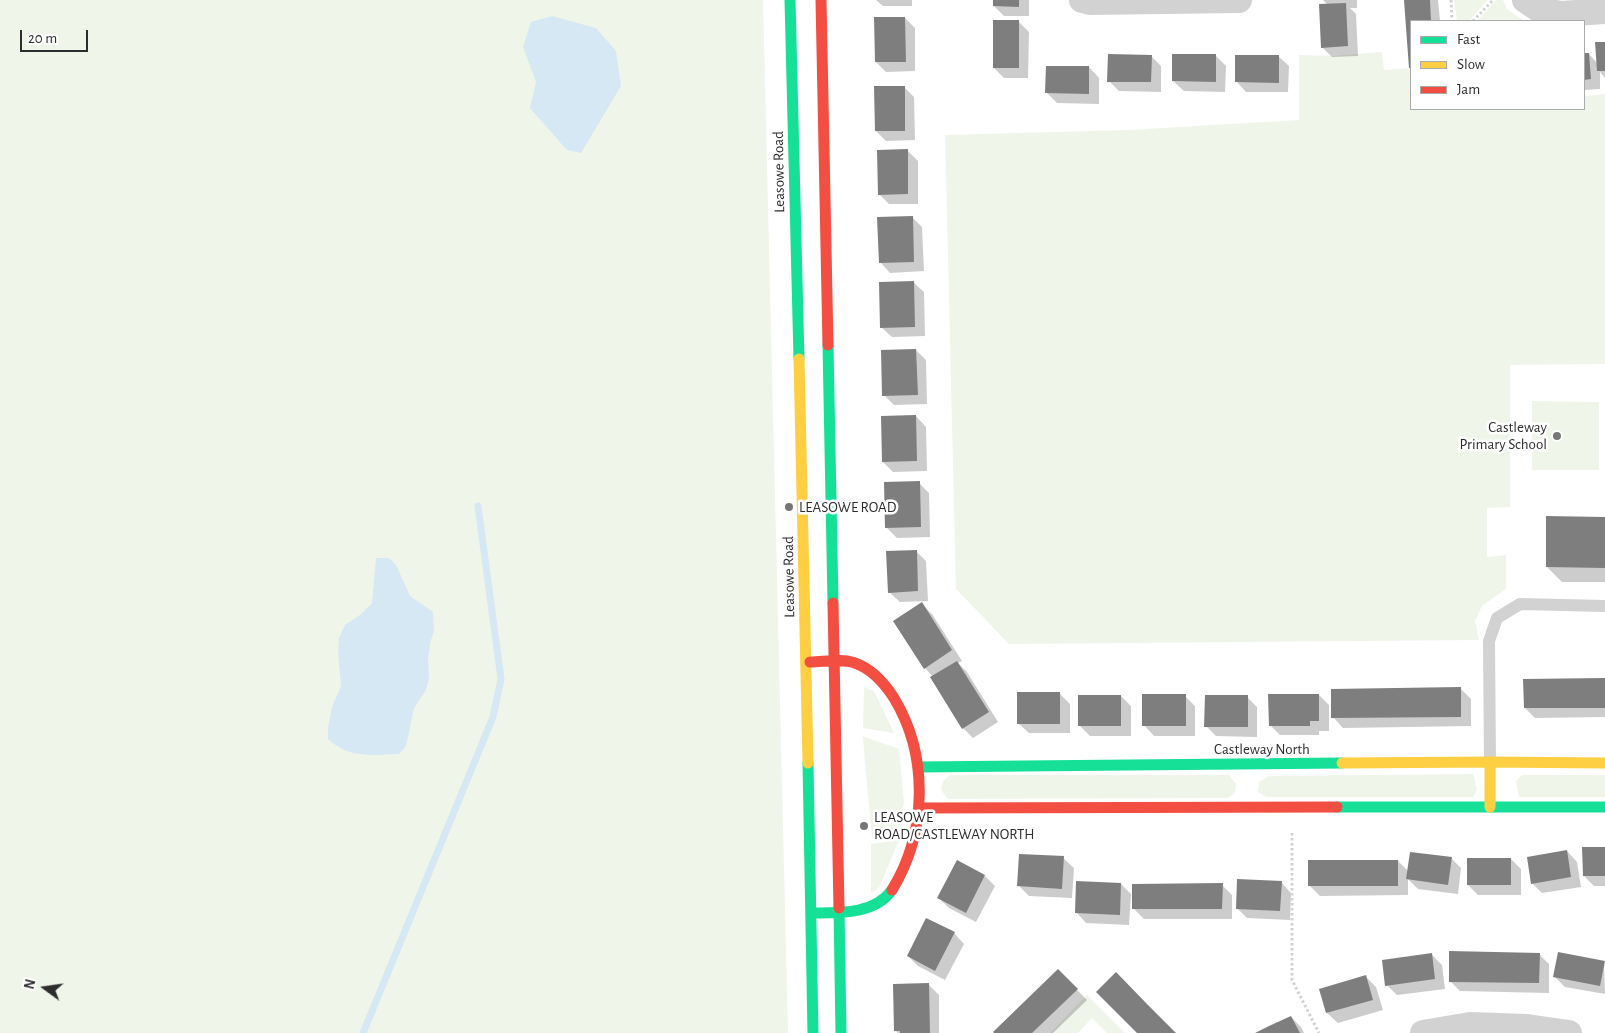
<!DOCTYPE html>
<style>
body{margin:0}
#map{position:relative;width:1605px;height:1033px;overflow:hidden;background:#fff;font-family:"Alegreya Sans",sans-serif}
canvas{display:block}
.legend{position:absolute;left:1410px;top:20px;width:175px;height:90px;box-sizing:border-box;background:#fff;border:1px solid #ababab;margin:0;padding:6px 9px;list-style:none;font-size:15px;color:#2d2d2d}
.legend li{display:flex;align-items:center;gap:10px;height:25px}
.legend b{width:25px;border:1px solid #ababab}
.north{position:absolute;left:20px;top:963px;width:50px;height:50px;-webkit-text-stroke:4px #fff;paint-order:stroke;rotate:284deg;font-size:14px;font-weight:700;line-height:20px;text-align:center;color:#2d2d2d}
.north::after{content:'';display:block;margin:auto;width:18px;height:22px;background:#2d2d2d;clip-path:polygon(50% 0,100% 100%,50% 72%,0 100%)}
.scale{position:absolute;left:20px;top:30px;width:68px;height:22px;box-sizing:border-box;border:2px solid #2d2d2d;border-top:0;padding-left:6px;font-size:15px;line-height:18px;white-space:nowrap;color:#2d2d2d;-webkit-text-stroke:4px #fff;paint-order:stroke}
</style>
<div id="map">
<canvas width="1605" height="1033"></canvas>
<ul class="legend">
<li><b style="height:6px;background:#16e098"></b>Fast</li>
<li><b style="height:6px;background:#ffcf43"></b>Slow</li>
<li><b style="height:6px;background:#f24e42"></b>Jam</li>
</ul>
<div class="north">N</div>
<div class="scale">20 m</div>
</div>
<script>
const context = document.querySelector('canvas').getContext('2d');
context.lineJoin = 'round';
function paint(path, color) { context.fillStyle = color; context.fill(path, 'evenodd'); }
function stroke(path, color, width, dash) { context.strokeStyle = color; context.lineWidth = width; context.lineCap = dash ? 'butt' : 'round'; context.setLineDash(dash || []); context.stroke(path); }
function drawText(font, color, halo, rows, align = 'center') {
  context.font = font + ' "Alegreya Sans",sans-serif'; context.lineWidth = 5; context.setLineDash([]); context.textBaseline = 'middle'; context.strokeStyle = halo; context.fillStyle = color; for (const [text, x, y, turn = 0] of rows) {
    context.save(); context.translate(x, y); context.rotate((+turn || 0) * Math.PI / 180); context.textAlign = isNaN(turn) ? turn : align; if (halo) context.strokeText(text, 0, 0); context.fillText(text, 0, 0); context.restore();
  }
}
const green = new Path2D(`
 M0,0H763L788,1033H0Z
 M1454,0H1488L1469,21H1457Z
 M1496,0H1503L1507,9L1524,21H1477Z
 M1382,52L1384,70L1411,68V109H1584V96L1605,94V364L1510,365V507L1487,508V557L1506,555V589L1482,606L1475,621L1479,640L1009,644L956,589L945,135L1128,130L1299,120V55L1332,56Z
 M1532,401L1599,402V470H1532Z
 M864,687L874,691L894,733L863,728Z
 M863,736L899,749L904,803L897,832L872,837C869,803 865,769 863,736Z
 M1473,774L1477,790L1473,797H1266L1258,792L1259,782L1269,776Z
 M950,775H1229L1236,784L1235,793L1228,798L948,799L941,790L943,781Z
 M1522,775H1605V797H1519L1516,781Z
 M899,840L879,888L871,893V844Z
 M1087,995L1125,1033H1107L1092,1018L1078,1033H1050Z`);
const water = new Path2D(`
 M552,16L596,28L616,51L621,86L581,153L567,150L530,108L536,82L523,47L531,22Z
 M376,558H389L396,565L410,596L433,612L434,631L431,640L428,657L429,678L426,690L414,708L406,746L399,754C373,755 349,759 328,739V728L332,707L341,686L338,651L339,638L345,625L360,615L372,603Z`);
const shadow = new Path2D(`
 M876,0H912V6H883Z
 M994,0H1029V16H1004L994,6Z
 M1323,0H1357V8H1350L1356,14L1358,56L1332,57L1322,47L1328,5Z
 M1405,0H1438L1440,21H1411V69Z
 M905,18L915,28V71L886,72L876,62Z
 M1019,22L1029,32L1028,78H1004L994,68Z
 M1605,43V78L1600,72V89L1584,90V55L1589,54L1597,63Z
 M1151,56L1161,66V92L1119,91L1109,81Z
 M1216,56L1226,66L1225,92L1184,91L1173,81Z
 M1278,56L1289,66L1288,92H1246L1236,81Z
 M1089,67L1099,78V104L1057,103L1047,93Z
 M904,87L914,97L915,140L886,141L876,131Z
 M907,150L918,161V204H889L879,194Z
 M912,217L922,227L924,271L890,273L880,262Z
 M913,282L924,292L925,336L892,337L881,327Z
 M916,350L926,360L927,404L894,405L884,395Z
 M916,416L926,427L927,471L893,472L883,462Z
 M919,483L929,493L930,537L897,538L887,528Z
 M1605,518V582H1562L1547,567Z
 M916,551L926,561L928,601L900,602L889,592Z
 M921,604L932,614L962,661L958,663L967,672L998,722L973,738L963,728L933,677L925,668Z
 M1605,680V717L1535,718L1525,708Z
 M1461,689L1471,699V726L1343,728L1333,717Z
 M1060,694L1070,704V733H1029L1018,723Z
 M1319,695L1329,705V731H1319V735H1280L1270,725Z
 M1121,696L1131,706V736H1090L1080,726Z
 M1185,696L1195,706V736H1154L1144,725Z
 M1247,697L1257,707V737L1216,736L1206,726Z
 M1605,848V886H1594L1584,876Z
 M1567,851L1577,862L1581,887L1542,893L1532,883Z
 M1063,858L1074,868L1072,898L1029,896L1019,886Z
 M1451,858L1461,868L1458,894L1418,889L1408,879V895L1320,896L1309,885L1398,861L1409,872Z
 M1511,859L1521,869V895H1478L1468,885Z
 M985,876L995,886L976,922L949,908L939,898Z
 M1281,882L1291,893L1290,920L1247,918L1237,908Z
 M1121,884L1131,894L1129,925L1086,923L1076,912Z
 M1222,885L1232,895V919H1144L1134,909Z
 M954,933L964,944L945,980L918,966L908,956Z
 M1539,954L1549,964V993L1460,991L1450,981Z
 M1432,955L1442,965L1445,989L1397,995L1387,985Z
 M1604,962L1605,994L1565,987L1555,977Z
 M1058,971L1087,1000L1053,1033H996Z
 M1366,977L1376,987L1383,1010L1338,1023L1327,1013Z
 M929,985L939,995V1033H898L895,1030Z
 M1291,1017L1301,1027L1304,1033H1258Z`);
const stream = new Path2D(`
 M363,1033L493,717L501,679L478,506`);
const building = new Path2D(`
 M993,0H1019V7L993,6Z
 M1404,0H1430L1431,21H1411V68H1409Z
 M1346,3L1348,46L1321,48L1319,4Z
 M874,17H905L906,62H875Z
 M993,20H1019V68H993Z
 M1595,42H1605V71H1597Z
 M1584,53H1589L1591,79L1584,80Z
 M1108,54L1152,55L1151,82H1107Z
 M1172,54H1216V82L1172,81Z
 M1235,55H1279V83L1235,82Z
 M1046,66H1089V94L1045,93Z
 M874,86H905V131H875Z
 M908,149V194L878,195L877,150Z
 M913,216L914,262L879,263L877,217Z
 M914,281L915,327L880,328L879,282Z
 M916,349L918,395L882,396L881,350Z
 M916,415L917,461L882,462L881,416Z
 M920,481L921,527L885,528L884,482Z
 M1546,516L1605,517V568L1546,567Z
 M917,550L918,591L888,593L886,551Z
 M922,602L952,650L924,669L893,621Z
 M957,661L989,712L962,729L930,677Z
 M1605,678V708H1524L1523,679Z
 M1461,687V717L1331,718V689Z
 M1017,692H1060V724H1017Z
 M1142,694H1186V726H1142Z
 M1268,694H1319V721H1310V726H1269Z
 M1078,695H1121V726H1078Z
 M1205,695H1248V727H1204Z
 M1582,847H1605V876H1583Z
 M1567,850L1571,877L1531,884L1527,857Z
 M1410,852L1452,857L1448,885L1406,879Z
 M1019,854L1064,856L1062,889L1017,886Z
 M1467,858H1511V885H1467Z
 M957,860L985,875L966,913L937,898Z
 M1308,860H1398V886H1308Z
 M1237,879L1282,881L1280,911L1236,909Z
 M1076,881L1121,883L1120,915L1075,913Z
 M1223,883L1222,909H1132V884Z
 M926,918L955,932L935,971L907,956Z
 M1449,951L1540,953L1539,983L1449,982Z
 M1558,952L1605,961L1600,986L1553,977Z
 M1432,953L1435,979L1385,986L1382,960Z
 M1058,969L1078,989L1032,1033H994L993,1032Z
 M1116,972L1147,1004L1176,1033H1137L1096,992Z
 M1366,975L1373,1000L1326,1013L1319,989Z
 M929,983L930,1033H900V1031H894L893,984Z
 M1291,1016L1300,1033H1255L1269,1026Z`);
const path = new Path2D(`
 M1451,0L1452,21
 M1473,21L1493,0
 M1292,833V980L1319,1033`);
const lane = new Path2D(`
 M1490,762L1489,641L1497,618L1520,604L1605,606`);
const street = new Path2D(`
 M1082,0L1090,2L1239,0
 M1525,0L1540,10L1561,14L1605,11
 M1423,1033L1470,1025L1527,1027L1569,1033`);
const fast = new Path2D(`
 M790,0L799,359
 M828,345L833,603
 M808,763L813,1033
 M918,767L1342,763
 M1337,807H1605
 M839,908L841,1033
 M815,913C841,913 875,914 892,890`);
const slow = new Path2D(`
 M799,359L808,763
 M1490,762V807
 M1342,763L1490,762L1605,763`);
const jam = new Path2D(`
 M821,0L828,345
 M833,603L839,908
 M810,662C824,662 842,658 855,663C872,669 885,684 894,698C929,756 927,833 892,890
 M919,808L1337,807`);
const markers = [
 [1557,436,5,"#767676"],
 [789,507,5,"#767676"],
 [864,826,5,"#767676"]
];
const streetNames = [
 ["Leasowe Road",779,172,-91],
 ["Leasowe Road",789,577,-91],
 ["Castleway North",1262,749]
];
const poiNames = [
 ["Castleway",1547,427,"right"],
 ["Primary School",1547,444,"right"],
 ["LEASOWE ROAD",799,507],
 ["LEASOWE",874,817],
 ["ROAD/CASTLEWAY NORTH",874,834]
];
paint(green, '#f0f5ea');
paint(water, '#d5e8f3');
paint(shadow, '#0003');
stroke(stream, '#d5e8f3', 7);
paint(building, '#7e7e7e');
stroke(path, '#d2d2d2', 3, [2.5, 2.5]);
stroke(lane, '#d2d2d2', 12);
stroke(street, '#d2d2d2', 26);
stroke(fast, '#16e098', 11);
stroke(slow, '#ffcf43', 11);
stroke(jam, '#f24e42', 11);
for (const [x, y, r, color] of markers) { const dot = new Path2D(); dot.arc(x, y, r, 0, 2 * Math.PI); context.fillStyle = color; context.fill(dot); stroke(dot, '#fff', 2); }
drawText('15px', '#2d2d2d', '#fff', streetNames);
drawText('15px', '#2d2d2d', '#fff', poiNames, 'left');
</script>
